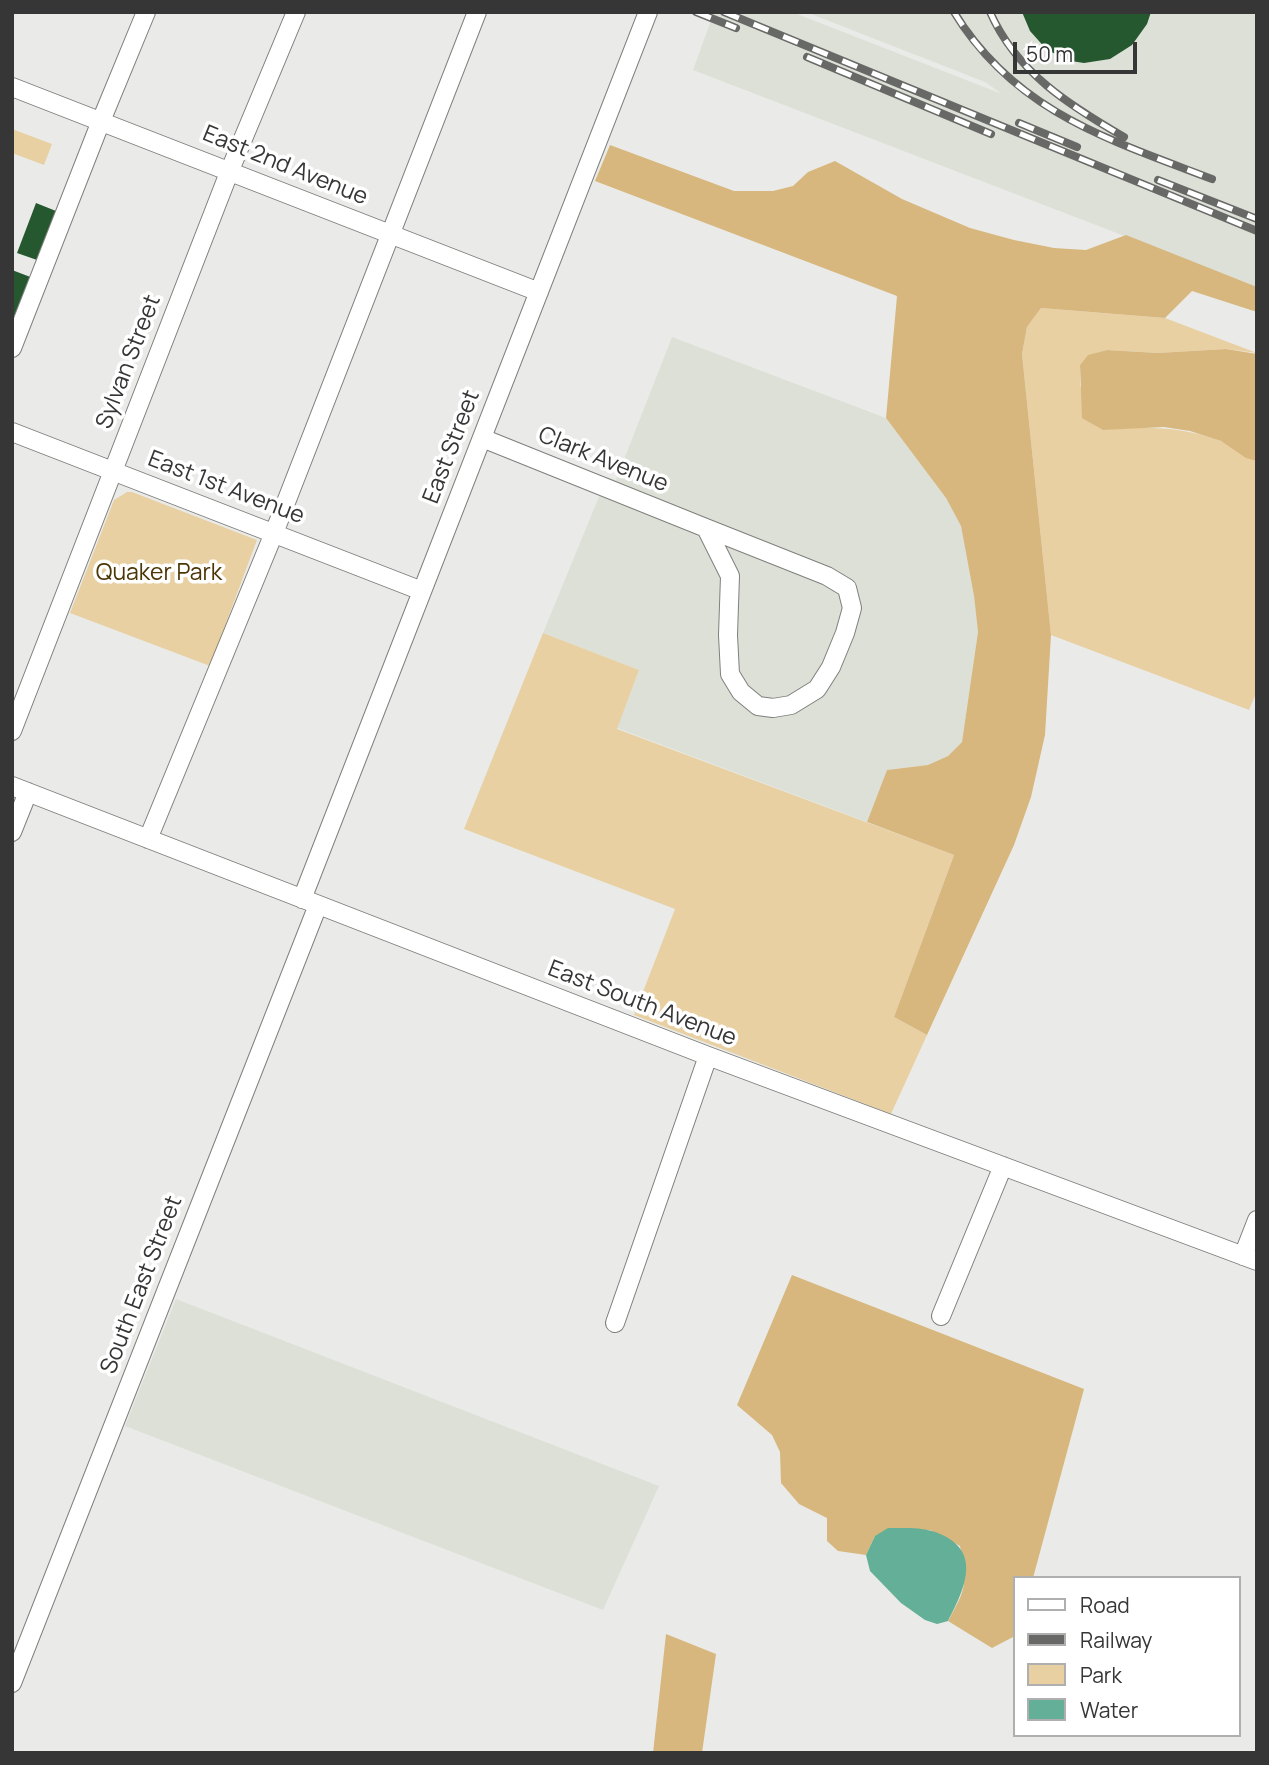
<!DOCTYPE html>
<style>
body{margin:0}
#map{position:relative;width:1269px;height:1765px;overflow:hidden;background:#eaebe8;font-family:Manrope,sans-serif}
canvas{display:block}
.frame{position:absolute;inset:0;border:14px solid #353635;pointer-events:none}
.legend{position:absolute;left:1013px;top:1576px;width:228px;height:161px;box-sizing:border-box;background:#fff;border:2px solid #aeafae;margin:0;padding:9px 12px;list-style:none;font-size:21px;color:#353635}
.legend li{display:flex;align-items:center;gap:14px;height:35px}
.legend b{width:35px;border:2px solid #aeafae}
.scale{position:absolute;left:1013px;top:42px;width:124px;height:32px;box-sizing:border-box;border:4px solid #353635;border-top:0;padding-left:9px;font-size:21px;line-height:24px;white-space:nowrap;color:#353635;-webkit-text-stroke:5px #fff;paint-order:stroke}
</style>
<div id="map">
<canvas width="1269" height="1765"></canvas>
<div class="frame"></div>
<ul class="legend">
<li><b style="height:9px;background:#fff"></b>Road</li>
<li><b style="height:9px;background:#686967"></b>Railway</li>
<li><b style="height:19px;background:#e8d0a3"></b>Park</li>
<li><b style="height:19px;background:#64af97"></b>Water</li>
</ul>
<div class="scale">50 m</div>
</div>
<script>
const context = document.querySelector('canvas').getContext('2d');
context.lineJoin = 'round';
function paint(path, color) { context.fillStyle = color; context.fill(path, 'evenodd'); }
function stroke(path, color, width, dash) { context.strokeStyle = color; context.lineWidth = width; context.lineCap = dash ? 'butt' : 'round'; context.setLineDash(dash || []); context.stroke(path); }
function drawText(font, color, halo, rows, align = 'center') {
  context.font = font + ' Manrope,sans-serif'; context.lineWidth = 7; context.setLineDash([]); context.textBaseline = 'middle'; context.strokeStyle = halo; context.fillStyle = color; for (const [text, x, y, turn = 0] of rows) {
    context.save(); context.translate(x, y); context.rotate((+turn || 0) * Math.PI / 180); context.textAlign = isNaN(turn) ? turn : align; if (halo) context.strokeText(text, 0, 0); context.fillText(text, 0, 0); context.restore();
  }
}
const built = new Path2D(`
 M714,12H792L1002,94L985,82L806,12H1257V287L693,70Z
 M672,337L886,418L946,498L961,526L974,596L978,632L962,742L948,756L928,765L887,770L867,822L617,728L639,670L543,633L607,477L616,480Z
 M176,1299L659,1486L603,1610L125,1426Z`);
const green = new Path2D(`
 M12,129L52,144L44,165L12,153Z
 M1041,308L1165,318L1257,353L1226,349L1158,353L1107,350L1089,355L1080,365V386L1103,430C1143,426 1180,426 1218,440C1232,445 1243,456 1257,461V691L1249,710L1051,635L1022,354L1027,327Z
 M127,492H132L257,540L210,666L70,613L114,500Z
 M543,633L639,670L617,729L954,855L894,1017L927,1035L891,1114L634,1015L675,909L464,829Z`);
const forest = new Path2D(`
 M610,145L734,191H773L793,186L808,172L835,161L902,199L970,228L1014,240L1054,248L1086,250L1126,235L1257,287V312L1192,291L1165,318L1041,308L1027,327L1022,354L1051,635L1045,735L1031,797L1014,845L927,1035L894,1017L954,855L867,822L887,770L928,765L948,756L962,742L978,632L974,596L961,526L946,498L886,418L897,296L595,181Z
 M1226,349L1257,354V461L1246,458L1221,441L1190,431L1164,427L1103,430L1082,418L1080,365L1088,355L1107,350L1158,353Z
 M792,1275L1084,1389L1033,1578H1015V1636L992,1648L948,1621C967,1587 967,1585 960,1546L930,1530L875,1536L866,1555L838,1551L827,1541V1518L799,1504L781,1483L780,1452L772,1435L737,1405Z
 M666,1634L716,1654L702,1753H653Z`);
const water = new Path2D(`
 M888,1528C902,1528 919,1527 932,1531C983,1547 967,1585 948,1621L937,1624L925,1620L901,1603L870,1571L866,1555L875,1536Z`);
const building = new Path2D(`
 M1022,12H1151L1147,24L1132,45L1110,59L1084,63L1071,61L1047,50L1030,31Z
 M36,203L56,211L37,260L17,253Z
 M12,270L33,278L12,331Z`);
const minor = new Path2D(`
 M12,87L539,292
 M12,348L101,121L146,12
 M12,432L422,591
 M482,438L706,528
 M706,528L827,576L847,588L852,608L845,633L831,667L817,689L791,705L773,708L758,706L741,692L730,674L728,635L730,576Z
 M12,731L230,170L296,12
 M12,786L708,1056L1257,1261
 M12,832L28,792
 M148,839L274,533L477,12
 M302,899L648,12
 M1243,1256L1257,1220
 M941,1316L1003,1166
 M615,1323L708,1056
 M12,1683L318,905`);
const rail = new Path2D(`
 M696,12L736,28
 M724,12L1257,231
 M954,12C1015,112 1110,140 1212,179
 M990,12C1017,73 1069,105 1124,137
 M807,57L991,134
 M1019,123L1077,147
 M1158,180L1257,219`);
const streetNames = [
 ["East 2nd Avenue",285,166,22],
 ["Sylvan Street",129,362,-69],
 ["East Street",452,447,-69],
 ["Clark Avenue",603,460,22],
 ["East 1st Avenue",226,488,21],
 ["East South Avenue",642,1004,21],
 ["South East Street",142,1285,-69]
];
const parkNames = [
 ["Quaker Park",159,574]
];
paint(built, '#dce0d6');
paint(green, '#e8d0a3');
paint(forest, '#d7b77d');
paint(water, '#64af97');
paint(building, '#265830');
stroke(minor, '#7f807d', 20);
stroke(minor, '#fff', 18);
stroke(rail, '#686967', 8);
stroke(rail, '#fff', 5, [16]);
drawText('23px', '#353635', '#fff', streetNames);
drawText('23px', '#4c3605', '#fff', parkNames);
</script>
